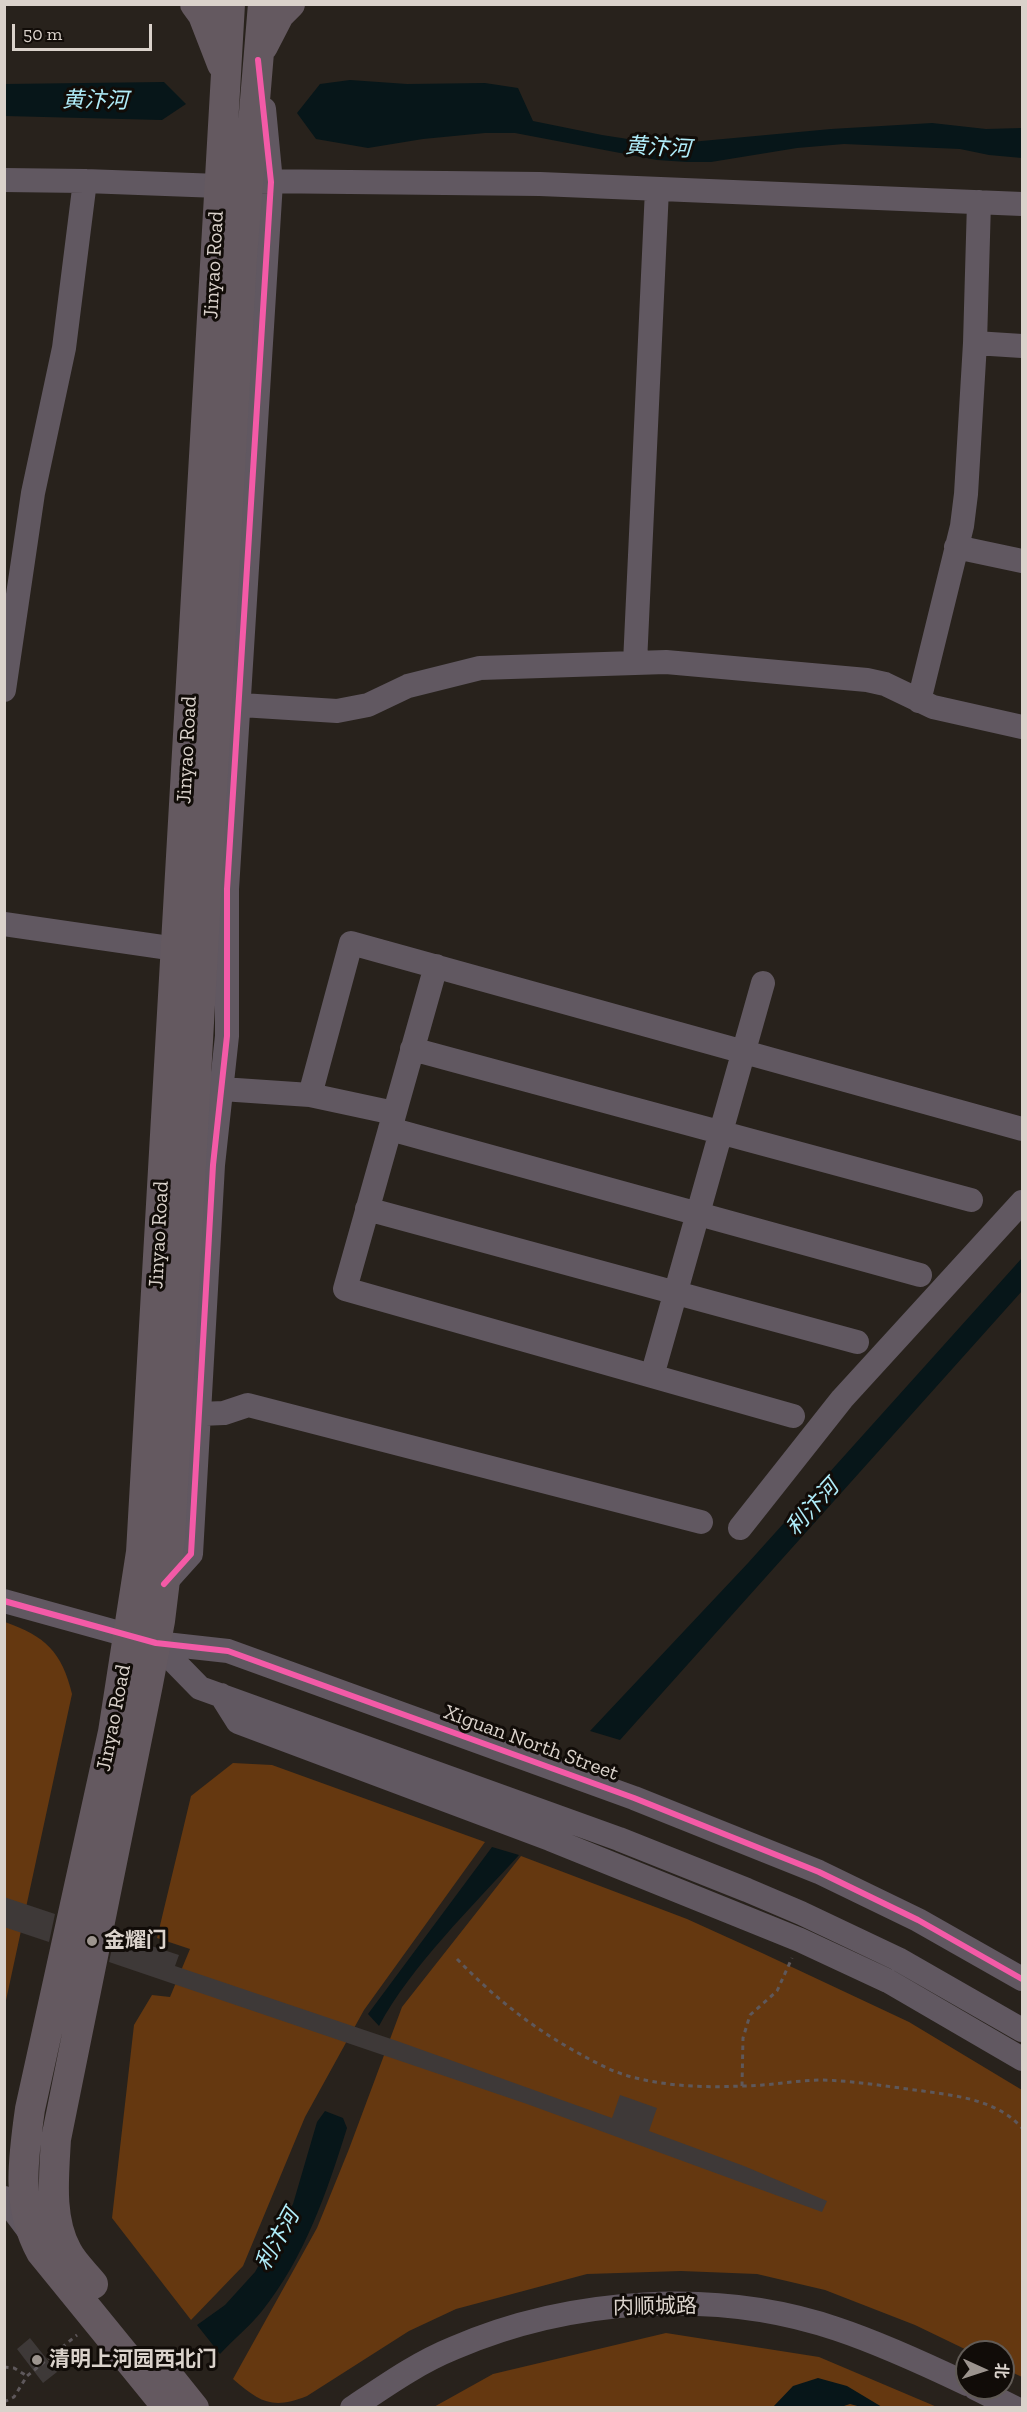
<!DOCTYPE html>
<meta charset="utf-8">
<style>
body{margin:0}
#map{position:relative;width:1027px;height:2412px;overflow:hidden;background:#28221c;font-family:"Zilla Slab","Noto Sans SC",serif}
canvas{display:block}
.frame{position:absolute;inset:0;border:6px solid #dad2cb;pointer-events:none}
.north{position:absolute;left:955px;top:2340px;width:60px;height:60px;box-sizing:border-box;background:#110c08;border:2px solid #615b56;border-radius:50%;rotate:93deg;font-size:16px;font-weight:700;line-height:24px;text-align:center;color:#dad2cb}
.north::after{content:'';display:block;margin:auto;width:21px;height:27px;background:#9c948e;clip-path:polygon(50% 0,100% 100%,50% 72%,0 100%)}
.scale{position:absolute;left:12px;top:24px;width:140px;height:27px;box-sizing:border-box;border:3px solid #dad2cb;border-top:0;padding-left:8px;font-size:18px;line-height:21px;white-space:nowrap;color:#dad2cb;-webkit-text-stroke:4px #110c08;paint-order:stroke}
</style>
<div id="map">
<canvas width="1027" height="2412"></canvas>
<div class="frame"></div>
<div class="north">北</div>
<div class="scale">50 m</div>
</div>
<script>
const context = document.querySelector('canvas').getContext('2d');
context.lineJoin = 'round';
function paint(path, color) { context.fillStyle = color; context.fill(path, 'evenodd'); }
function stroke(path, color, width, dash) { context.strokeStyle = color; context.lineWidth = width; context.lineCap = dash ? 'butt' : 'round'; context.setLineDash(dash || []); context.stroke(path); }
function drawText(font, color, halo, rows, align = 'center') {
  context.font = font + ' "Zilla Slab","Noto Sans SC",serif'; context.lineWidth = 6; context.setLineDash([]); context.textBaseline = 'middle'; context.strokeStyle = halo; context.fillStyle = color; for (const [text, x, y, turn = 0] of rows) {
    context.save(); context.translate(x, y); context.rotate((+turn || 0) * Math.PI / 180); context.textAlign = isNaN(turn) ? turn : align; if (halo) context.strokeText(text, 0, 0); context.fillText(text, 0, 0); context.restore();
  }
}
const green = new Path2D(`
 M5,1622C45,1636 62,1652 72,1694L5,2005Z
 M233,1763L272,1765L485,1842L364,2010L305,2117L243,2266L191,2320L112,2218L134,2025L152,1995L170,1997L190,1949L157,1938L191,1796Z
 M521,1856L687,1919L762,1953L909,2022L1022,2090V2377L1003,2368V2352H971L915,2325L825,2290L757,2274L681,2271L587,2274L456,2309L409,2331L307,2396C272,2410 260,2402 233,2379L317,2228L349,2149L402,2007Z
 M666,2333L819,2357L937,2407L432,2408L493,2374Z`);
const water = new Path2D(`
 M350,80L407,84L485,83L518,88L533,121L602,135L647,142L680,143L831,129L932,123L986,129L1022,128V158L989,155L960,149L844,144L797,148L711,162H687L657,160L515,133H485L423,139L368,148L316,139L297,113L320,84Z
 M164,82L186,104L162,120L5,116V84Z
 M1022,1258V1291L620,1740L590,1731L748,1563Z
 M492,1847L519,1855C473,1906 411,1966 379,2026L368,2014Z
 M325,2111L343,2118L347,2128C327,2192 305,2257 262,2311C250,2326 234,2339 220,2354L197,2325L225,2305L255,2272L293,2204L317,2122Z
 M818,2378L847,2386L882,2407H861L850,2404L838,2408L773,2407L793,2386Z`);
const building = new Path2D(`
 M4,1897L55,1914L49,1942L4,1927Z
 M115,1934L179,1955L175,1966L400,2042L612,2118L620,2095L657,2108L649,2131L744,2166L827,2201L822,2212L527,2104L109,1962Z
 M30,2338L57,2372L43,2383L17,2349Z`);
const path = new Path2D(`
 M457,1959C493,1996 526,2023 571,2049C589,2059 608,2070 628,2076C664,2086 704,2088 741,2086C769,2086 796,2080 823,2080C857,2081 890,2087 923,2091C958,2096 997,2100 1022,2128
 M742,2086L743,2038L750,2015L777,1991L792,1958
 M4,2367L14,2368L27,2376
 M4,2402L14,2397L27,2376L77,2335`);
const minor = new Path2D(`
 M4,180L85,181L219,186
 M254,181L540,184L1022,204
 M975,343L1022,346
 M956,547L1022,561
 M635,663L657,189
 M4,690L33,493L64,348L85,181
 M919,701L962,526L966,494L975,343L979,202
 M225,704L337,711L368,705L408,686L480,668L666,662L867,680L885,684L933,707L1022,727
 M4,924L176,949
 M436,966L345,1289L793,1416
 M412,1049L971,1200
 M207,1088L310,1095L351,943L1022,1129
 M310,1095L394,1113
 M390,1129L920,1275
 M367,1209L857,1342
 M652,1376L763,983
 M200,1414L224,1413L248,1405L701,1522
 M740,1528L842,1399L1022,1202
 M164,1584L191,1554L213,1165L227,1036V889L271,182L264,109
 M4,1601L156,1643L228,1651L634,1798L819,1872L918,1920L1022,1979
 M156,1643L200,1688L619,1839L747,1890L801,1913L898,1959L1022,2030
 M221,1695L238,1722L550,1839L800,1940L888,1981L1022,2059
 M4,2198L29,2231
 M975,2388L1015,2408
 M352,2408C385,2386 417,2363 454,2348C570,2298 717,2288 837,2329C882,2344 925,2364 967,2384`);
const major = new Path2D(`
 M195,4L203,15L222,64
 M263,46L279,15L290,4
 M93,2284C85,2274 73,2263 67,2251C49,2218 54,2176 56,2139L148,1684L160,1621L170,1539L242,257L263,4
 M162,2368L194,2408
 M168,2408L41,2252C16,2207 23,2158 30,2109L113,1732L141,1552L230,4`);
const cycleway = new Path2D(`
 M164,1584L191,1554L213,1165L227,1036V889L271,182L258,60
 M4,1601L156,1643L228,1651L634,1798L819,1872L918,1920L1022,1979`);
const markers = [
 [92,1941,6,"#9c948e"],
 [37,2360,6,"#9c948e"]
];
const streetNames = [
 ["Jinyao Road",214,265,-87],
 ["Jinyao Road",187,750,-87],
 ["Jinyao Road",159,1235,-87],
 ["Jinyao Road",114,1718,-79],
 ["Xiguan North Street",531,1743,20],
 ["内顺城路",655,2307,-1]
];
const poiNames = [
 ["金耀门",104,1941],
 ["清明上河园西北门",49,2360]
];
const waterNames = [
 ["黄汴河",95,101,1],
 ["黄汴河",658,148,3],
 ["利汴河",813,1508,-48],
 ["利汴河",278,2240,-61]
];
paint(green, '#653810');
paint(water, '#071619');
paint(building, '#3e3938');
stroke(path, '#5e585b', 3, [4.5, 4.5]);
stroke(minor, '#615861', 24);
stroke(major, '#645960', 30);
stroke(cycleway, '#f35aa7', 6);
for (const [x, y, r, color] of markers) { const dot = new Path2D(); dot.arc(x, y, r, 0, 2 * Math.PI); context.fillStyle = color; context.fill(dot); stroke(dot, '#110c08', 2); }
drawText('21px', '#dad2cb', '#110c08', streetNames);
drawText('bold 21px', '#dad2cb', '#110c08', poiNames, 'left');
drawText('italic 22px', '#b0edfa', '#110c08', waterNames);
</script>
